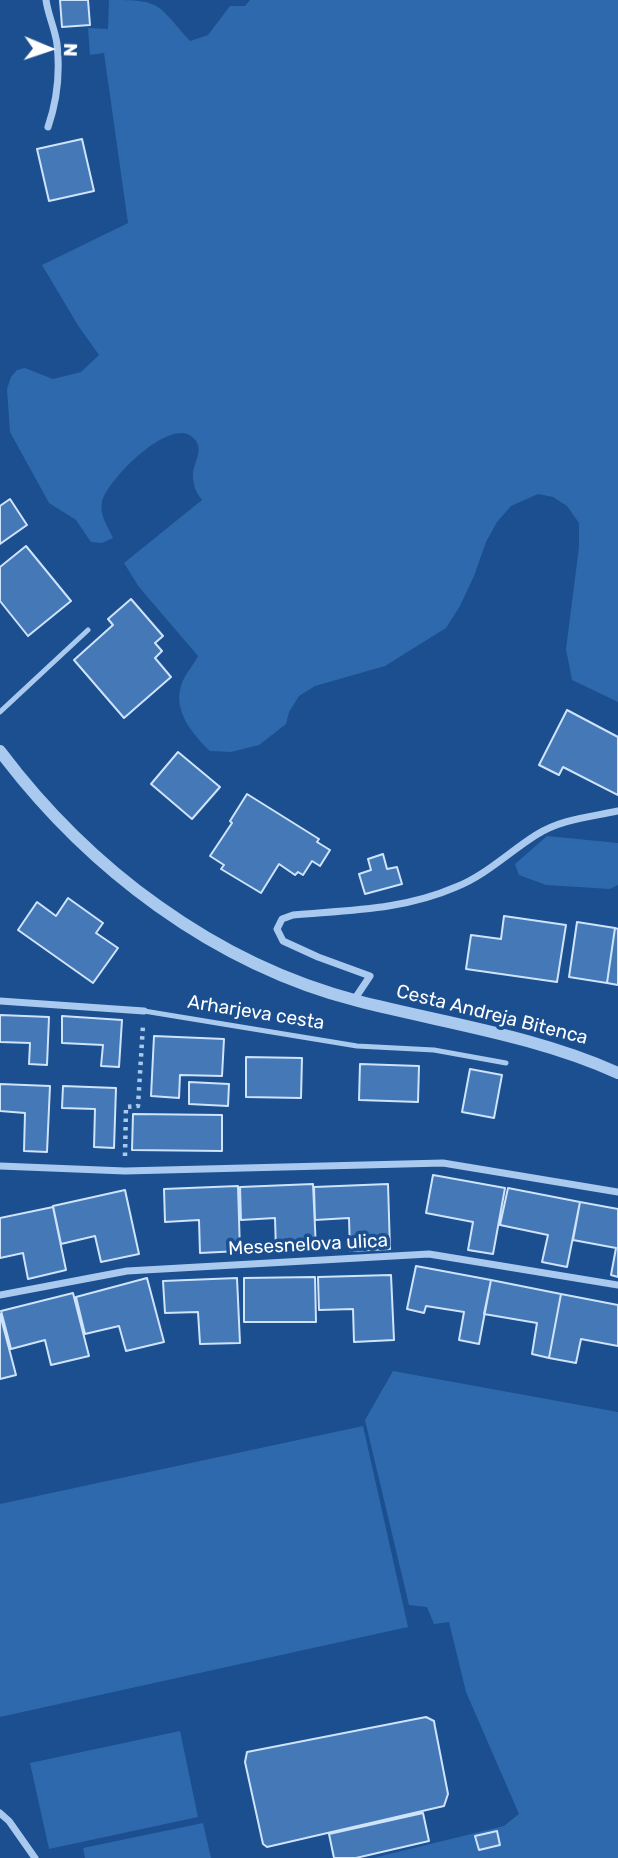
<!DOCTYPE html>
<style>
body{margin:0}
#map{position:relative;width:618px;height:1858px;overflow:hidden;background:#1b4f8f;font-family:Rubik,sans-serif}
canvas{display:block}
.north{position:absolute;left:14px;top:14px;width:70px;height:70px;-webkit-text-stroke:5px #1b4f8f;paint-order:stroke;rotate:92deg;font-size:19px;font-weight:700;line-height:28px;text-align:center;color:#fff}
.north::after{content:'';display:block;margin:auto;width:24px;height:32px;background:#fff;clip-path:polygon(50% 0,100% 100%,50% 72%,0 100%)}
</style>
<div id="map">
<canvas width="618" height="1858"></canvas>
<div class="north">N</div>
</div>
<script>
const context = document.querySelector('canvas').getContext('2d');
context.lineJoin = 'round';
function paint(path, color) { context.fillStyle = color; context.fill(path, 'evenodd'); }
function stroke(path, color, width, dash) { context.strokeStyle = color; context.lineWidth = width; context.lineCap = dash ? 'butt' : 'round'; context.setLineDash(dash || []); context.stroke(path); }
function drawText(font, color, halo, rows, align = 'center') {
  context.font = font + ' Rubik,sans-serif'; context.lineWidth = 7; context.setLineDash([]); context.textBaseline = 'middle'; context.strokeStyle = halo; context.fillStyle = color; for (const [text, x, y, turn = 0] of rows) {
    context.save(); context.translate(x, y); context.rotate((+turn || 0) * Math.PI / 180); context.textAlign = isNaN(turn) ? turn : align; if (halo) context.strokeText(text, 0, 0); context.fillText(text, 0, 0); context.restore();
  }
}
const green = new Path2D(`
 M109,0C162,0 156,3 190,41L208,35L230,6H245L250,0H618V702L572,680L566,649L579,547V523L567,506L553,497L538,494L511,506L497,522L486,542L474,576L460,606L446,628L385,666L315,686L299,696L289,712L286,724L259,745L231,752L210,751C193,735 173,711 181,686C184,675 193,666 198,656L139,587L124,563L202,500C196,493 193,485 193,475C193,461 207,448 191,436C168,419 107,480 102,502C99,514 108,527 113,538L102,543L91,542L76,520L49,503L10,432L7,389L11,377L17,370L25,368L53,379L81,372L99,355L79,327L42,265L128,223L104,53L90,55L88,28L108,29Z
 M547,836L618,843V885L610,889L546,885L519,875L515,864Z
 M393,1371L618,1412V1858H373L504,1826L519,1814L466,1692L449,1622L434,1624L427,1607L409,1605L365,1420Z
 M363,1426L408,1627L0,1717V1504Z
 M180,1731L198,1817L49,1849L30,1763Z
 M203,1823L211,1858H85L83,1848Z`);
const building = new Path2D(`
 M60,0H88L90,25L62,27Z
 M82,139L94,191L49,201L37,149Z
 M10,499L27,525L0,544V506Z
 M26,546L71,601L28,636L0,601V567Z
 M131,599L163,636L155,643L162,651L155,658L171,677L124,718L74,660L113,625L108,619Z
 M567,710L618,737V795L563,767L559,775L539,765Z
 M178,752L220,787L192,819L151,784Z
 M247,794L319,839L317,842L330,850L320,866L312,861L303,875L298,872L295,875L279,864L261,893L221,869L224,865L210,856L232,823L230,821Z
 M383,854L387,869L397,867L402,884L365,894L359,874L371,870L368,859Z
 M68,898L103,923L96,933L118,948L93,983L18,930L37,902L56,916Z
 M504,916L566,925L557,982L466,969L471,935L501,939Z
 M577,922L615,928L607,983L569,977Z
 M615,928L618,929V985L607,983Z
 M0,1015L49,1017L47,1065L29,1064L30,1043L0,1042Z
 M62,1016L122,1020L119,1067L101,1066L103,1045L62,1043Z
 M154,1036L224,1039L222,1076L180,1075L179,1098L151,1096Z
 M246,1057L302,1058L301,1098L246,1097Z
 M360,1064L419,1066L418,1102L359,1100Z
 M470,1069L502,1075L494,1118L462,1112Z
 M189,1082L229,1084L228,1106L189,1104Z
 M0,1084L50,1086L47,1152L24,1151L25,1113L0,1111Z
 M63,1086L116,1088L114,1148L94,1147L95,1109L62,1108Z
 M133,1114L222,1115V1151L132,1150Z
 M433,1175L505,1188L493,1254L468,1250L473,1222L426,1213Z
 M313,1184L316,1249L276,1251L275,1218L241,1220L240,1187Z
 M388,1184L390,1249L350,1251L349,1218L315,1220L314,1187Z
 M238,1186L240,1251L200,1253L199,1220L165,1222L164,1189Z
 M508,1188L580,1202L567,1267L542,1262L548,1235L500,1225Z
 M125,1190L139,1254L101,1262L95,1236L61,1244L53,1206Z
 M580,1202L618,1209V1277L611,1275L616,1248L573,1240Z
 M53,1207L66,1270L28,1279L23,1253L0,1258V1218Z
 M416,1266L491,1280L479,1344L459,1340L464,1312L426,1306L424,1313L407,1309Z
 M391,1275L394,1340L354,1342L353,1309L319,1310L318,1277Z
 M315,1277L316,1322H244V1278Z
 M147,1278L164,1342L126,1351L119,1326L85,1334L76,1297Z
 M237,1278L240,1343L200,1344L198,1312L165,1313L163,1281Z
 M491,1280L561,1294L549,1358L532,1354L537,1323L484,1314Z
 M73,1293L89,1356L51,1365L45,1340L11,1349L1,1311Z
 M561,1294L618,1305V1346L581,1339L576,1363L549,1358Z
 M0,1314L16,1375L0,1379Z
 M426,1717L434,1721L435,1727L448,1794L444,1806L267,1847L263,1844L245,1762L247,1752Z
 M423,1813L429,1841L356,1858H334L329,1834Z
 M497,1831L500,1845L479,1850L475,1836Z`);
const path = new Path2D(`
 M125,1156L126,1107L138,1106L143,1025`);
const service = new Path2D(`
 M0,712L88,630
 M144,1011L357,1046L434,1050L506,1063`);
const minor = new Path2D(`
 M46,0C48,15 55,29 57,44C60,71 57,101 48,127
 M354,1000L370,976L318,957L283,941L277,929L282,919L293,915C350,910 403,910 456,887C486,875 509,852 536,835C561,819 590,817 618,811
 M0,1001L144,1011
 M0,1166L125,1171L443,1163L618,1192
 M0,1295L127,1271L429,1254L618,1285
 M0,1813L9,1821L35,1858`);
const tertiary = new Path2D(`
 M0,751C88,868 214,964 358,1001C444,1023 537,1036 618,1073`);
const streetNames = [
 ["Arharjeva cesta",256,1013,9],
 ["Cesta Andreja Bitenca",492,1015,14],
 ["Mesesnelova ulica",308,1245,-3]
];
paint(green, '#2e69ad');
paint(building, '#4478b7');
stroke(building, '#cfe3fa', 2);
stroke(path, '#a9c9ee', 4.5, [3.5, 5]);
stroke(service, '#a9c9ee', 5);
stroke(minor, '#a9c9ee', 7);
stroke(tertiary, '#a9c9ee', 12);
drawText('19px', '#fff', '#1b4f8f', streetNames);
</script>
